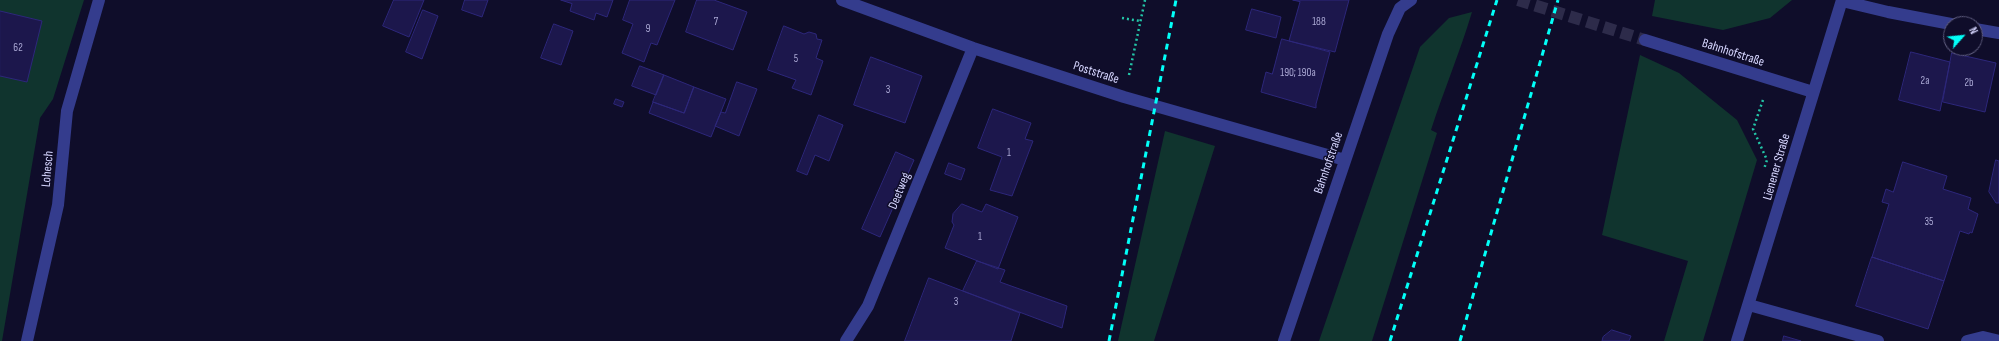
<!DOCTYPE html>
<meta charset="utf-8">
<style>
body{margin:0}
#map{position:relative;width:1999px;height:341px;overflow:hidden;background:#0f0d2a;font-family:"Sofia Sans Condensed",sans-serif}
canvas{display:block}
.north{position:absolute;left:1943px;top:16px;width:40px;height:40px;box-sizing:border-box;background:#0f0d2a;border:1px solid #5f5d7f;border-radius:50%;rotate:63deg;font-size:11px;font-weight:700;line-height:16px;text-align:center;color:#d6d6ff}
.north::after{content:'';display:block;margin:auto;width:14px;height:18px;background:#02fff8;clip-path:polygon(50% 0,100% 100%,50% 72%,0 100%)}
</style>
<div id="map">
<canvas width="1999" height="341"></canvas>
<div class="north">N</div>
</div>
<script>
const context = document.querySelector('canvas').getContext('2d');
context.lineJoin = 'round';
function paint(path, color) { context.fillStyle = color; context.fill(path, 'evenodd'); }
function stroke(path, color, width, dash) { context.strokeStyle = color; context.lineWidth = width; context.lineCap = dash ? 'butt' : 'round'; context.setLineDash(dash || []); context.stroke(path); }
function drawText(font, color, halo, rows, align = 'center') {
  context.font = font + ' "Sofia Sans Condensed",sans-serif'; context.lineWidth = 3; context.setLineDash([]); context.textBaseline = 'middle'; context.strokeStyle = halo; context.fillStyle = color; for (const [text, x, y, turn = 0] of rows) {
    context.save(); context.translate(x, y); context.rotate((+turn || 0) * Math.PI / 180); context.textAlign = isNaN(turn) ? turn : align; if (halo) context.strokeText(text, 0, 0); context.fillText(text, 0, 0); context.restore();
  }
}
const green = new Path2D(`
 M0,0H84L53,99L40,118L2,341H0Z
 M1655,0H1792L1770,18L1723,30L1652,16Z
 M1472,12C1460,52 1444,90 1431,130L1437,133L1372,341H1319L1420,47L1449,18Z
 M1640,55L1679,73L1737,120L1757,160L1703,341H1664L1688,261L1602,235Z
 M1165,131L1215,146L1154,341H1118Z`);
const building = new Path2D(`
 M394,0H424L409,37L383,26Z
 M465,0H488L482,17L462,10Z
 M561,0H613L607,17L596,13L594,20L570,11L572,4Z
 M630,0H675L657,45L651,43L644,62L622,53L633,24L623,20Z
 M697,0H714L747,12L733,50L686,32Z
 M1293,0H1349L1335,52L1289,41L1300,2Z
 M1252,9L1281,17L1276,38L1246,30Z
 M423,10L438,16L422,59L406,52Z
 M0,11L42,21L27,82L0,76Z
 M554,24L573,31L561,65L541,58Z
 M784,26L804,34L809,32L816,34L817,39L822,40L816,58L823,61L811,95L792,88L796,80L768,70Z
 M1282,39L1330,52L1316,104V108L1261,92L1266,72L1272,74Z
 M1911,52L1950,62L1940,111L1899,100Z
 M1952,53L1996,63L1985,112L1943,102Z
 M871,57L922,76L905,123L854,105Z
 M640,66L664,75L656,95L632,86Z
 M664,75L694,87L684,113L653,102Z
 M737,82L757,89L739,136L715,126L721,112L725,113Z
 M694,87L726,99L711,137L649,113L653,102L684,113Z
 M616,99L624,102L622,107L614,104Z
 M993,109L1031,123L1025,139L1033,141L1012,196L990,190L1002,157L978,148Z
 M819,115L843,125L829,161L815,155L807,175L797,171Z
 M896,152L914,160L880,237L862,229Z
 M1996,160L1999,161V203H1996L1989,192Z
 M1903,162L1947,176L1943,189L1971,198L1968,209L1978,214L1972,233L1970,232L1969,234L1960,231L1944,281L1872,257L1889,204L1882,202L1886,189L1893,192Z
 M949,163L965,169L961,180L945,174Z
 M962,204L982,212L986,204L1018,217L998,269L945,248L954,225L952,222L953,214Z
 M1872,257L1944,281L1928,329L1856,306Z
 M977,261L1005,270L1000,282L1067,306L1062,328L963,291Z
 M929,278L1020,313L1011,341H905Z
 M1612,330L1631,336L1629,341H1602L1603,337Z
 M1784,336L1801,341H1783Z`);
const minorTunnel = new Path2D(`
 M1518,0L1645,40`);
const path = new Path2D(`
 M1122,18L1140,21
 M1129,75L1145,0
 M1763,100L1753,129L1767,160L1764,169`);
const minor = new Path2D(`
 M842,0L973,48L1124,97L1345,160
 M1842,1L1888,12L1951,24
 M1975,29L1999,33
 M1645,40L1813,92
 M1749,305L1878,341
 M27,341L58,205L67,111L99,0
 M846,341L868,306L973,48
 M1284,341L1388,34L1400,8L1411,0
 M1737,341L1842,0
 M1967,341L1983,337L1999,341`);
const rail = new Path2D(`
 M1109,341L1176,0
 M1390,341L1497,0
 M1460,341L1558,0`);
const numberNames = [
 ["7",716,22],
 ["188",1319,22],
 ["9",648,29],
 ["62",18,48],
 ["5",796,59],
 ["190; 190a",1298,73],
 ["2a",1925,81],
 ["2b",1969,83],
 ["3",888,90],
 ["1",1009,153],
 ["35",1929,222],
 ["1",980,237],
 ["3",956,302]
];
const streetNames = [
 ["Bahnhofstraße",1733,53,18],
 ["Poststraße",1096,73,18],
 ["Bahnhofstraße",1329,163,-71],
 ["Lienener Straße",1777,167,-74],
 ["Lohesch",48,169,-85],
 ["Deetweg",900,191,-68]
];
paint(green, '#10342e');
paint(building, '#1c174c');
stroke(building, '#2d277b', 1);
stroke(minorTunnel, '#2d2b4a', 12, [12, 6]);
stroke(path, '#23c6a8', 2.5, [2, 3]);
stroke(minor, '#343c8d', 12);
stroke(rail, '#02fff8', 3, [6, 5]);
drawText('11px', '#a8a6d2', null, numberNames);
drawText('13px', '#d6d6ff', '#0f0d2a', streetNames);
</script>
